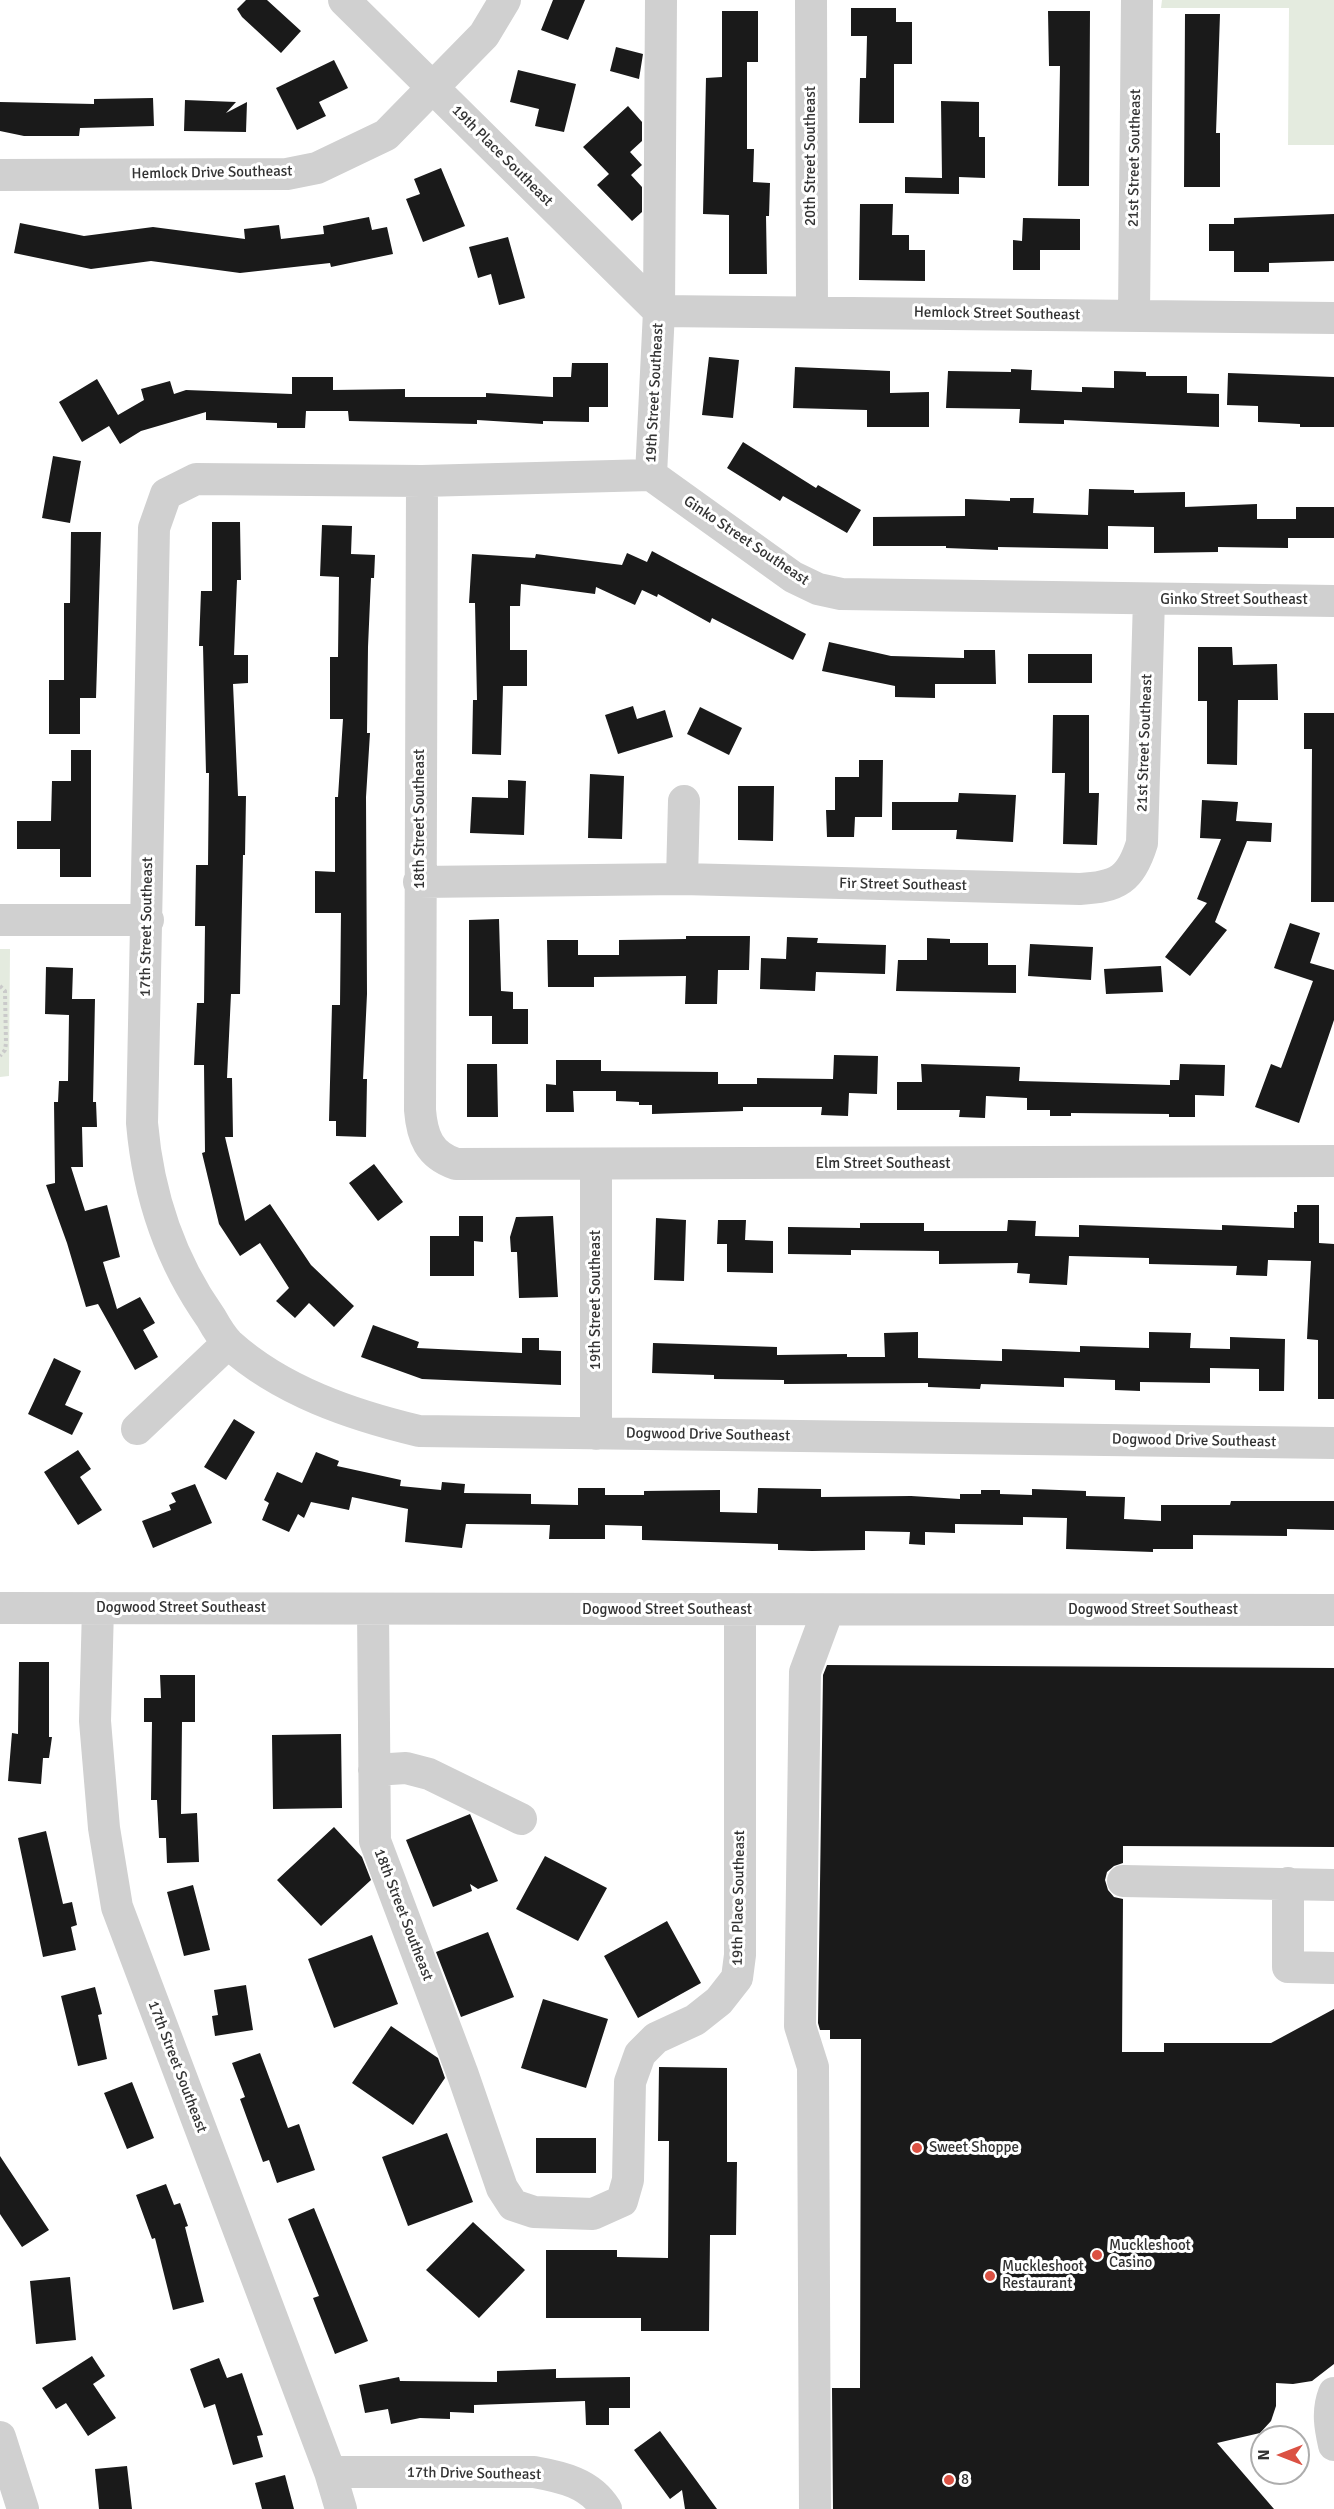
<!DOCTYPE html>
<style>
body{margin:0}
#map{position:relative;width:1334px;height:2509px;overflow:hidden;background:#fff;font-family:Signika,sans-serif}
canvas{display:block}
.north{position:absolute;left:1250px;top:2425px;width:60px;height:60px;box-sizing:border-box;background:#fff;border:2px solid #adadad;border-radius:50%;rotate:270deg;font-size:16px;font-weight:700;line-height:24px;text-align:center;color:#333}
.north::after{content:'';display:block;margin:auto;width:21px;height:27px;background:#db5143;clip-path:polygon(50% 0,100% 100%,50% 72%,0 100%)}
</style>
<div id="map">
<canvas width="1334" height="2509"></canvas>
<div class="north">N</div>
</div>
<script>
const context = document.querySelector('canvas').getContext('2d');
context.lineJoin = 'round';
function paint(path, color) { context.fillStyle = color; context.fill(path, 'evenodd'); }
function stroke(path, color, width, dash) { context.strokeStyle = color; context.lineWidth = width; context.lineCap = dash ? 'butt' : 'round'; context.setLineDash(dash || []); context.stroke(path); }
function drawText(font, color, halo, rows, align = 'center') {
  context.font = font + ' Signika,sans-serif'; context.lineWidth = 6; context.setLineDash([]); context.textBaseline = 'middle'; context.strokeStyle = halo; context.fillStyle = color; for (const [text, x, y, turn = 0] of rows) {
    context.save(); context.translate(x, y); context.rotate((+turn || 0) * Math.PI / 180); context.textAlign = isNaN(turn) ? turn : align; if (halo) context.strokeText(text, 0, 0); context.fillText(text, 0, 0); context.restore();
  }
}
const green = new Path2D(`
 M1162,0H1334V145H1288L1289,8H1161Z
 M0,949H10L9,1076L0,1077Z`);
const building = new Path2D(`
 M246,0H267L301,31L281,53L242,17L237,9Z
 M553,0H585L568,40L541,30Z
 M851,8H896V22H912V64H894V123H859L860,78H866L867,36H851Z
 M722,11H758V62H747V149H754L753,182L770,183L769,216H766L767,274H729V215L703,214L706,78L722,77Z
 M1048,11H1090L1089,186H1058L1060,66H1049Z
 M1185,14H1220L1216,133H1220V187H1184Z
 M616,47L643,54L639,79L610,71Z
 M334,60L348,88L319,102L326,116L297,130L276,88Z
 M518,70L576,84L564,132L535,126L539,109L510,102Z
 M153,98L154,126L80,128L79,136H24L0,131V102L94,104V99Z
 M185,100L236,102L226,113L247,102L246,132L184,131Z
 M941,101L979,102V137H985V178L959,177V194L905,193V177L942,178Z
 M628,106L642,122V141L630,152L642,165L631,175L642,187V212L632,221L597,185L609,174L583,147Z
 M441,168L465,226L423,242L406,199L420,194L414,179Z
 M860,204H893L892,235H909V250H925V281L859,280Z
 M1334,214V261L1269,263V272H1234V251H1209V224H1234V218Z
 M369,217L372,230L387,227L393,254L331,267L330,263L240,273L151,261L91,269L14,253L20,223L84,236L153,227L245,239L244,229L279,225L281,239L324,234L323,226Z
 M1023,218L1080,219V250H1040V270H1013V240L1022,241Z
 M508,237L525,298L499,305L491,274L478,278L469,247Z
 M709,357L739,360L733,418L702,415Z
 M572,363H608V407H589V422L543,421V424L477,420V424L349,421L348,411H306L305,428H277V423L206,420V412L141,431L120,444L109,426L82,442L59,402L97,379L118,415L144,400L141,389L170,381L174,394L186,390L292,394V377H333V390L405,389V397H486V393L553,397V377H571Z
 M795,367L890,371V393L929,392V427H867V410L793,408Z
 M1011,369L1032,370L1031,390L1082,392V387L1114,388V371L1146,372V376H1187V393L1219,394V427L1064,420V424L1019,423L1020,409L946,408L948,371L1011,372Z
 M1228,373L1334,377V427H1300V424L1258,422V406L1227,405Z
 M743,442L816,488L818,485L861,510L847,533L783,496L780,501L727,468Z
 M53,456L81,461L70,523L42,518Z
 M1089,489L1134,490V493L1185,492V507L1257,504V519H1296V507H1334V538H1288V548L1218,547V552L1154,553V527L1108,526V549L998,547V550L946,548V546H873V517L965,516V499L1010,501V498H1034L1033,513L1088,515Z
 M212,522H240L241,580H237L234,655H248V683L233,684L238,796H246L245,855H243L240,994H231L227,1078H232L233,1137H225L245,1221L270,1204L311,1265L354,1306L334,1327L309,1303L295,1318L276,1301L289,1288L260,1243L240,1256L219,1224L202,1153L205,1152L204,1065H194L197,1003H204L205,926H195L196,865H208L209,773H206L203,646H199L201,591H212Z
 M322,525L352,526L351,554L375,555L374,578H371L368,647L367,733H370L366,797L367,994L363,1079H367L366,1137L336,1136V1121H329L332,1005H340L341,913H315V871L335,872V797H338L343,719H330V657H338L339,577L320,576Z
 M71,532H101L96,698H80V734H49V680H64V603H70Z
 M652,551L806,634L793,660L712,618L710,623L658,594L657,597L642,590L635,605L596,587L595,594L521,584L520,606H510V650H527V686H503L501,755L472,754L473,700H477L475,603H469L472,554L535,558L536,554L622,565L627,553L647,562Z
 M829,642L891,656L964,658V650H995L996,684H935V698L895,697V686L822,671Z
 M1198,647H1232L1233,665L1277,664L1278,700H1238L1237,765L1207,764V701H1198Z
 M1028,654H1092V683H1028Z
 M633,706L637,719L665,710L673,737L618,754L605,715Z
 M700,707L742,728L729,755L687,734Z
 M1304,713H1334V902H1311L1312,749H1304Z
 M1053,715H1089V793H1099L1097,845L1063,844L1065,773H1052Z
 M71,750H91V877H60V849H17V821H51L52,781H71Z
 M859,760H883L882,817H855L854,837H827L826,810H835V777H859Z
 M590,774L624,776L622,839L588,838Z
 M508,780L526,781L524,835L470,833L472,797L508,798Z
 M738,786H774L773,841L738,840Z
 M959,793L1016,795L1013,842L956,839L957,830H892V802H958Z
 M1202,800L1238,802L1236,821L1272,823L1271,842L1247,841L1215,922L1227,930L1190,976L1165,957L1207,903L1197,899L1221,839L1200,838Z
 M499,919L501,991L513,992V1009H528V1044H492V1016H469V920Z
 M1290,923L1320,933L1310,963L1334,970V1020L1299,1123L1255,1107L1271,1064L1281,1068L1313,981L1274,968Z
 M686,936H750L749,970H718L717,1004H685L686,976L594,977V987H548L547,940H578V955H619V940L686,939Z
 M787,937L818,938L817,943L886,945L885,974L816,972L815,991L760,989L761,958L786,959Z
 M927,938L950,939V943H988V965H1016V993L896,991L898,960H927Z
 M1030,944L1093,947L1091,980L1028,976Z
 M1161,966L1163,992L1106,994L1104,969Z
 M46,967L73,968L72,999H95L93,1102H96L97,1127H82L83,1167H71L85,1211L107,1205L120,1257L103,1262L117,1309L140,1297L155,1323L143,1330L158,1357L135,1370L98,1304L86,1307L67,1243L46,1185L55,1183L54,1102H58L59,1081H68L69,1015L45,1014Z
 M834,1055L878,1056L877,1094L849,1093L848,1116L821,1115L822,1107H743V1111L652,1114V1105H639V1102L616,1101V1091H573L574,1112H546V1084L556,1085V1060H601V1071L718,1072V1084H757V1078L833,1079Z
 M467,1064H497L498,1117H467Z
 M921,1064L1020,1067L1019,1081L1170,1085V1080H1179L1180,1064L1225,1065L1224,1096L1195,1095V1117H1169V1114L1071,1113V1116H1050V1110H1027V1098L986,1096L985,1118L959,1117L960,1110H897V1082H922Z
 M374,1164L403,1202L378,1221L349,1183Z
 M1297,1205H1319V1243L1334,1244V1399H1318V1340L1307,1339L1311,1261L1268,1260L1267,1276L1236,1275L1237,1266L1149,1264V1258L1069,1256L1067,1285L1029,1283L1030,1274L1017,1273L1018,1263L939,1264V1251L851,1250V1255L788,1254V1227L860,1228V1223H924V1231H1007L1008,1220L1036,1221L1035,1236L1079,1237V1225L1222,1230V1225L1294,1228V1212H1297Z
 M459,1216H483V1242L474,1241V1276H430V1236H459Z
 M553,1216L558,1297L519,1298L517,1252H511L510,1237L516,1217Z
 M656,1218L686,1220L684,1281L654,1280Z
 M718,1220H746L745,1240L773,1241V1273L727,1272V1244H717Z
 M373,1325L419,1342L417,1348L522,1353V1338H539V1350L561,1351V1385L422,1379L361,1357Z
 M918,1332V1358L1002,1361V1349L1080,1352V1346L1149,1348V1332L1191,1333L1190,1348L1230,1349V1337L1285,1339L1284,1391H1259V1369L1210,1368V1383L1140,1382V1391L1115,1390V1380L1064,1378V1387L981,1384L980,1389L928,1387V1383L784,1384V1380L714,1379V1375L652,1373L653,1343L777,1347V1355L847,1354V1357H885L884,1333Z
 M54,1358L81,1371L65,1405L83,1413L72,1435L28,1414Z
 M234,1419L255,1432L226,1480L204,1467Z
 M78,1450L91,1469L80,1477L102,1510L78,1525L44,1472Z
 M316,1452L339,1461L337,1466L401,1480L400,1486L441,1490L442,1482L465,1484L464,1493L531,1494V1504L578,1505V1488H605V1495H644V1491L720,1490V1512L757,1513L758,1488L821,1489V1497L911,1496L960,1499V1494H981V1490H1000V1494L1032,1495V1489L1086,1491V1496L1125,1497L1124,1519L1161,1521V1505H1230L1231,1501H1334V1530L1287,1529V1536L1193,1535V1549H1153V1552L1066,1549L1067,1518L1023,1517V1525L955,1524V1533L925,1532V1545L909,1544L910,1532L865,1531V1550L812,1551L778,1550V1544L642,1540V1526L605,1525V1539H549L550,1525L466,1524L462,1548L405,1542L408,1509L352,1497L349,1510L311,1502L304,1518L298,1514L289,1532L262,1520L269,1503L264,1500L277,1472L302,1483Z
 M195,1484L212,1523L153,1548L142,1521L171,1510L169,1505L176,1502L171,1493Z
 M19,1662H49V1737H52L49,1758H43L41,1784L8,1781L12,1733L18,1734Z
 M827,1665L1334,1668V1847L1123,1846V1863L1114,1866L1107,1872L1105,1880L1108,1890L1114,1897L1123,1899L1122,2052H1164V2043H1271L1334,2009V2364L1312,2381L1293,2384L1276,2383V2406L1271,2421L1260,2433L1217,2443L1274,2509H833L832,2388H860L861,2039H830V2030H820L818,2023L823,1675Z
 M160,1675H195V1722H182L181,1814L197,1813L199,1862L167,1863L166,1838H159L157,1800H151L152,1722H144V1698H161Z
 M341,1734L342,1808L273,1809L272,1735Z
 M470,1814L498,1881L478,1889L470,1884L472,1891L433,1907L406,1840Z
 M334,1827L362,1857L371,1880L321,1926L277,1880Z
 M46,1831L63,1904L72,1902L77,1925L71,1927L76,1950L43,1957L18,1838Z
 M545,1856L607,1888L578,1941L516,1909Z
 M193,1885L210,1950L184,1956L167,1892Z
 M667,1921L701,1983L638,2018L604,1956Z
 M488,1932L514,1997L461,2017L436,1952Z
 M372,1935L398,2004L334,2028L308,1959Z
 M246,1985L253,2030L215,2036L212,2016L218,2015L214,1990Z
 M95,1987L102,2014L98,2015L107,2059L78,2066L61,1996Z
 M543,1999L608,2019L586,2088L521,2068Z
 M391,2026L438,2058L445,2078L413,2125L352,2083Z
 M260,2053L288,2128L299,2124L315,2170L277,2183L269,2160L263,2162L240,2099L245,2097L232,2063Z
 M659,2067L727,2068V2162H737L736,2235H710L709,2331H641V2318H546V2250H617V2257L668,2258L669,2141H658Z
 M132,2082L154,2138L127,2149L104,2093Z
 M447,2133L473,2202L408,2226L382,2157Z
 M536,2138H596V2173H536Z
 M0,2156L49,2230L22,2247L0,2214Z
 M166,2184L174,2205L180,2203L188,2226L185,2227L204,2302L173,2310L155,2238L152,2239L136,2195Z
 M314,2208L368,2341L335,2354L313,2298L319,2296L288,2219Z
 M473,2222L525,2270L479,2318L426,2270Z
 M70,2277L76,2340L36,2344L30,2281Z
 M92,2356L105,2376L93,2384L116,2418L88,2436L66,2403L56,2409L42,2388Z
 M219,2358L227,2378L242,2373L263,2435L257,2436L263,2457L233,2465L215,2404L204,2408L190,2369Z
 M556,2369V2378L630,2377V2408H609V2425H586L585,2401L474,2405V2413L450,2412V2419L420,2418L391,2424L388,2409L365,2413L359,2385L399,2377L400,2381L497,2382V2371Z
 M660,2431L696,2480L717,2509H685L682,2490L670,2499L634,2450Z
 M127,2466L132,2509H99L95,2469Z
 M285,2475L294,2509H262L255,2483Z`);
const path = new Path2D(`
 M0,986L5,991L6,1043L5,1050L0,1056`);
const minor = new Path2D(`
 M344,0L659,311
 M811,0L812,312
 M0,175L287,174L317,168L386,135L484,35L505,0
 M659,311L1334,318
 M1134,315L1137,0
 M651,475L659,311L661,0
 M422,481L420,1110C422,1136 429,1155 456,1164L1334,1161
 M1334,601L841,594L818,589L793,577L651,475L422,481L196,479L166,494L154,528L142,1123C148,1193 170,1260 211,1318C216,1327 222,1337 229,1344C281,1391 352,1415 419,1431L1334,1443
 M682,879L684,801
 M419,882L682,879L1080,889C1118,887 1131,879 1142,843L1149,599
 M0,920H148
 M596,1165V1434
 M137,1429L228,1343
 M0,1608L1334,1610
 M98,1608L95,1721L104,1828L117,1907L330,2472L341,2509
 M373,1609L375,1841L463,2075L502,2188L513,2205L534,2212L593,2214L622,2201L628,2180L630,2082L640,2054L656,2038L695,2020L719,2001L737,1978L740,1955V1611
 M374,1770L406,1768L429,1774L521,1819
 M1123,1881L1334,1885
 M1288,1883V1967L1334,1968
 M1334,2393C1327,2411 1330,2427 1334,2445
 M0,2437L23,2509
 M330,2472H534C562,2477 590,2483 606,2509
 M815,2509L813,2067L800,2026L805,1672L828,1610`);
const markers = [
 [917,2148,6,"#db5143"],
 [1097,2255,6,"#db5143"],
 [990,2276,6,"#db5143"],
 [949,2480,6,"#db5143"]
];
const streetNames = [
 ["19th Place Southeast",502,156,45],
 ["20th Street Southeast",811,156,-90],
 ["21st Street Southeast",1135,158,-89],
 ["Hemlock Drive Southeast",212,173,-1],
 ["Hemlock Street Southeast",997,314,1],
 ["19th Street Southeast",655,393,-87],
 ["Ginko Street Southeast",746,541,34],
 ["Ginko Street Southeast",1234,600],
 ["21st Street Southeast",1145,743,-88],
 ["18th Street Southeast",420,819,-90],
 ["Fir Street Southeast",903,885,1],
 ["17th Street Southeast",147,927,-89],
 ["Elm Street Southeast",883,1164],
 ["19th Street Southeast",596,1300,-90],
 ["Dogwood Drive Southeast",708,1435,1],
 ["Dogwood Drive Southeast",1194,1441,1],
 ["Dogwood Street Southeast",181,1608],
 ["Dogwood Street Southeast",667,1610],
 ["Dogwood Street Southeast",1153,1610],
 ["19th Place Southeast",739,1898,-89],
 ["18th Street Southeast",403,1915,69],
 ["17th Street Southeast",177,2067,69],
 ["17th Drive Southeast",474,2474,1]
];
const poiNames = [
 ["Sweet Shoppe",929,2148],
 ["Muckleshoot",1109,2246],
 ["Casino",1109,2263],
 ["Muckleshoot",1002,2267],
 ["Restaurant",1002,2284],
 ["8",961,2480]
];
paint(green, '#e4ebdf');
paint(building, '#1a1a1a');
stroke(path, '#cacaca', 4, [3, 3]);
stroke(minor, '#d0d0d0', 32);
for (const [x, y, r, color] of markers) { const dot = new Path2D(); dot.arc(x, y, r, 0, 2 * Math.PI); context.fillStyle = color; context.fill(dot); stroke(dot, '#fff', 2); }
drawText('15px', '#333', '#fff', streetNames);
drawText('15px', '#333', '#fff', poiNames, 'left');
</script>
